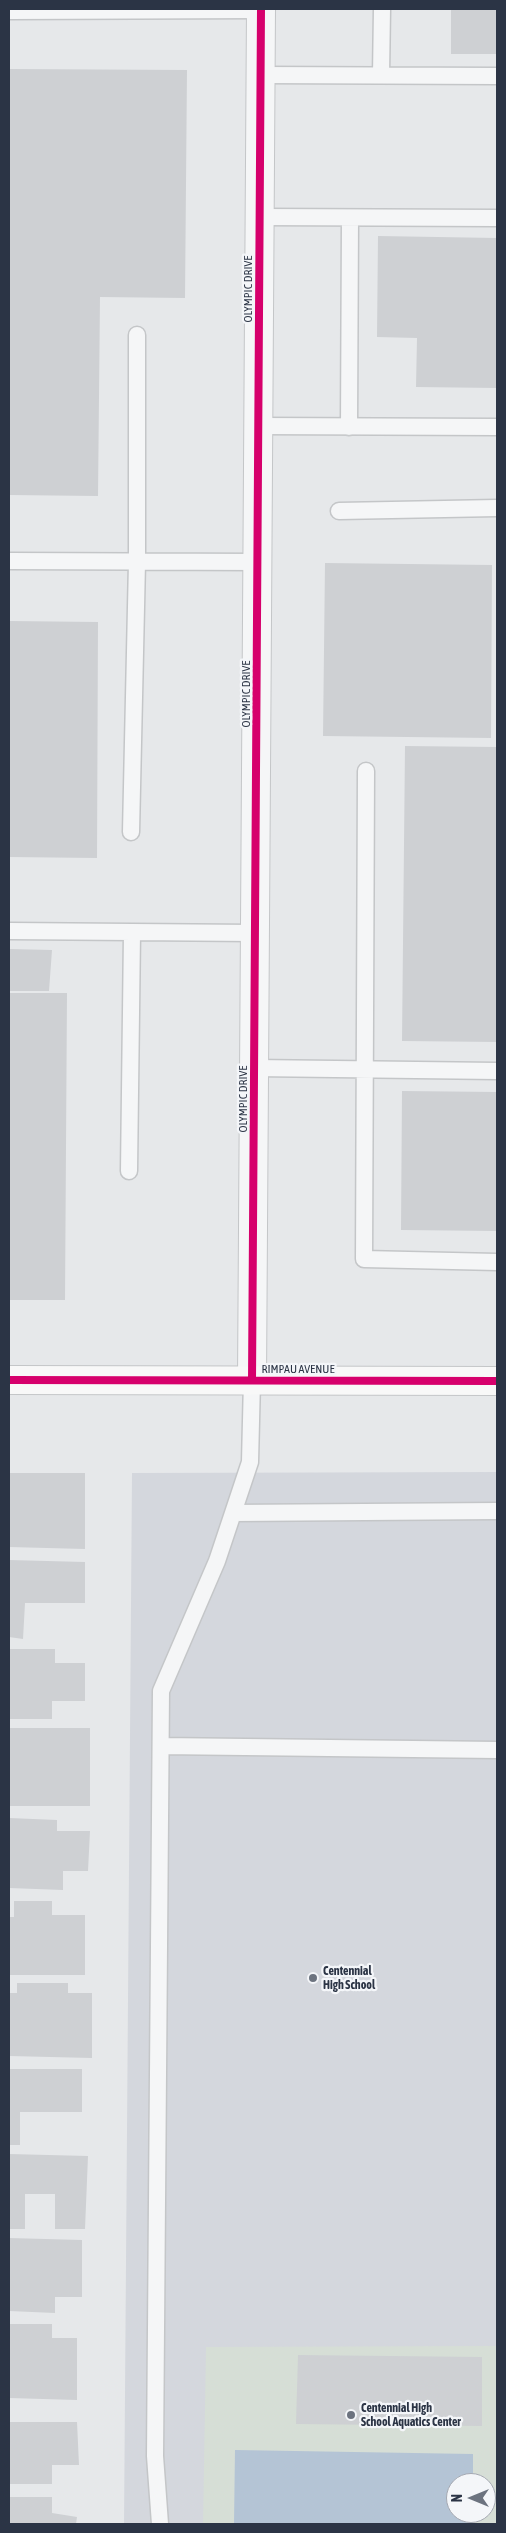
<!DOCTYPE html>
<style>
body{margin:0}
#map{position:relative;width:506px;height:2533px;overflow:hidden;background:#e6e8ea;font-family:"Asap Condensed",sans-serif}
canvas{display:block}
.frame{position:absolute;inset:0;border:10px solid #2b3445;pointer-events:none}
.north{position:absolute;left:446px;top:2473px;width:50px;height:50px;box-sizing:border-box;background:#f4f6f9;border:1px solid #a4a8b1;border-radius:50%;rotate:270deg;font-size:14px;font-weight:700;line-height:20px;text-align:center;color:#2b3445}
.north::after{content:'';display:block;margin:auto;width:18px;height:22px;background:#6c737f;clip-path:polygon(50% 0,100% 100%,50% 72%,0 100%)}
</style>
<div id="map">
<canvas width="506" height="2533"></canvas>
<div class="frame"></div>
<div class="north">N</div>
</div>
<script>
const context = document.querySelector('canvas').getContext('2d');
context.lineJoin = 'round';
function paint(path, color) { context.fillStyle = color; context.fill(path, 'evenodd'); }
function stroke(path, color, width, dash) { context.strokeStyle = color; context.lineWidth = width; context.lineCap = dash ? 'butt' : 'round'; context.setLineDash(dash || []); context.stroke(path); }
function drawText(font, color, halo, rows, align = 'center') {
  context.font = font + ' "Asap Condensed",sans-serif'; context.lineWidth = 4.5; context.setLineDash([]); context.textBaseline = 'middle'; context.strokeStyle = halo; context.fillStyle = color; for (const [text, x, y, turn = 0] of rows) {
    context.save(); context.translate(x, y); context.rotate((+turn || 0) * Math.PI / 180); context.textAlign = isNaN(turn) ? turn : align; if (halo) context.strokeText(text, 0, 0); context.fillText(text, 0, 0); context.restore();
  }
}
const built = new Path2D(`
 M497,1472V2524H124L132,1473ZM456,2483H486V2513H456Z`);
const green = new Path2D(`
 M497,2346V2524H203L206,2347ZM456,2483H486V2513H456Z`);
const water = new Path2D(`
 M235,2450L473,2454V2483H456V2513H473V2524H234Z`);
const building = new Path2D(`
 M451,9H497V54H451Z
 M9,69L187,70L185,298L100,297L98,496L9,495Z
 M378,236L497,238V388L416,387L417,338L377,337Z
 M325,563L492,565L491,738L323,736Z
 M9,621L98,622L97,858L9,857Z
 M405,746L497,747V1042L402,1041Z
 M9,949L52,950L49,991H9Z
 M9,993H67L65,1300H9Z
 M402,1091L497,1092V1231L401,1230Z
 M9,1473H85V1549L9,1547Z
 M9,1560L85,1562V1603H25L23,1639L9,1637Z
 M9,1649H55V1663H85V1701H52V1719H9Z
 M9,1728H90V1806H9Z
 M9,1818L57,1820V1831H90L88,1871H63V1890L9,1888Z
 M14,1901H52V1915H85V1975H9V1917H14Z
 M17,1983H68V1993H92V2058L9,2056V1993H17Z
 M9,2069H82V2112H20V2145H9Z
 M9,2154L88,2156L85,2229H55V2194H25V2229H9Z
 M9,2238L82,2240V2297H55V2313L9,2311Z
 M9,2324H52V2338H77V2400L9,2398Z
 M298,2355L482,2357V2426L296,2424Z
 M9,2422H77L79,2465H52V2484H9Z
 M9,2497H52V2513L77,2517L76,2524H9Z`);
const service = new Path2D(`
 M9,11L261,10
 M261,75L497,76
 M381,75L382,9
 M260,217L497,218
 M258,426L497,427
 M349,427L350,218
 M339,511L497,508
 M9,561L258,562
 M366,771L364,1259L497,1262
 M131,832L137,562V335
 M9,931L255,933
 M254,1068L497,1071
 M129,1171L132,933
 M233,1513L497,1511
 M161,1746L497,1750
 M160,2524L155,2456L161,1691L217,1561L250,1462L252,1380`);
const minor = new Path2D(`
 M252,1380L261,9`);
const secondary = new Path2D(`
 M9,1380L497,1381`);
const cycleway = new Path2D(`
 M9,1380L497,1381
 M252,1380L261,9`);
const markers = [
 [313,1978,5,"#6c737f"],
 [351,2415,5,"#6c737f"]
];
const streetNames = [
 ["OLYMPIC DRIVE",248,289,-90],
 ["OLYMPIC DRIVE",246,694,-90],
 ["OLYMPIC DRIVE",243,1099,-90],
 ["RIMPAU AVENUE",298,1369]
];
const poiNames = [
 ["Centennial",323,1971],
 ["High School",323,1985],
 ["Centennial High",361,2408],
 ["School Aquatics Center",361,2422]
];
paint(built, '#d4d7dd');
paint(green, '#d6ded6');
paint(water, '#b4c4d5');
paint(building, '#ced0d3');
stroke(service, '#c4c6c8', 19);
stroke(minor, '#c4c6c8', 30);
stroke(secondary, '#c4c6c8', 30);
stroke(service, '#f5f6f7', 16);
stroke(minor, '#f5f6f7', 28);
stroke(secondary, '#f8f8f8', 28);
stroke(cycleway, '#d6006c', 8);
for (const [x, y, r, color] of markers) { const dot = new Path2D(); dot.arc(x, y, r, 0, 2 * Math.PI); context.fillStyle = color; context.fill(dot); stroke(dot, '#f4f6f9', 2); }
drawText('12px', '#2b3445', '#f4f6f9', streetNames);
drawText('bold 12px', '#2b3445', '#f4f6f9', poiNames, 'left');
</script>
